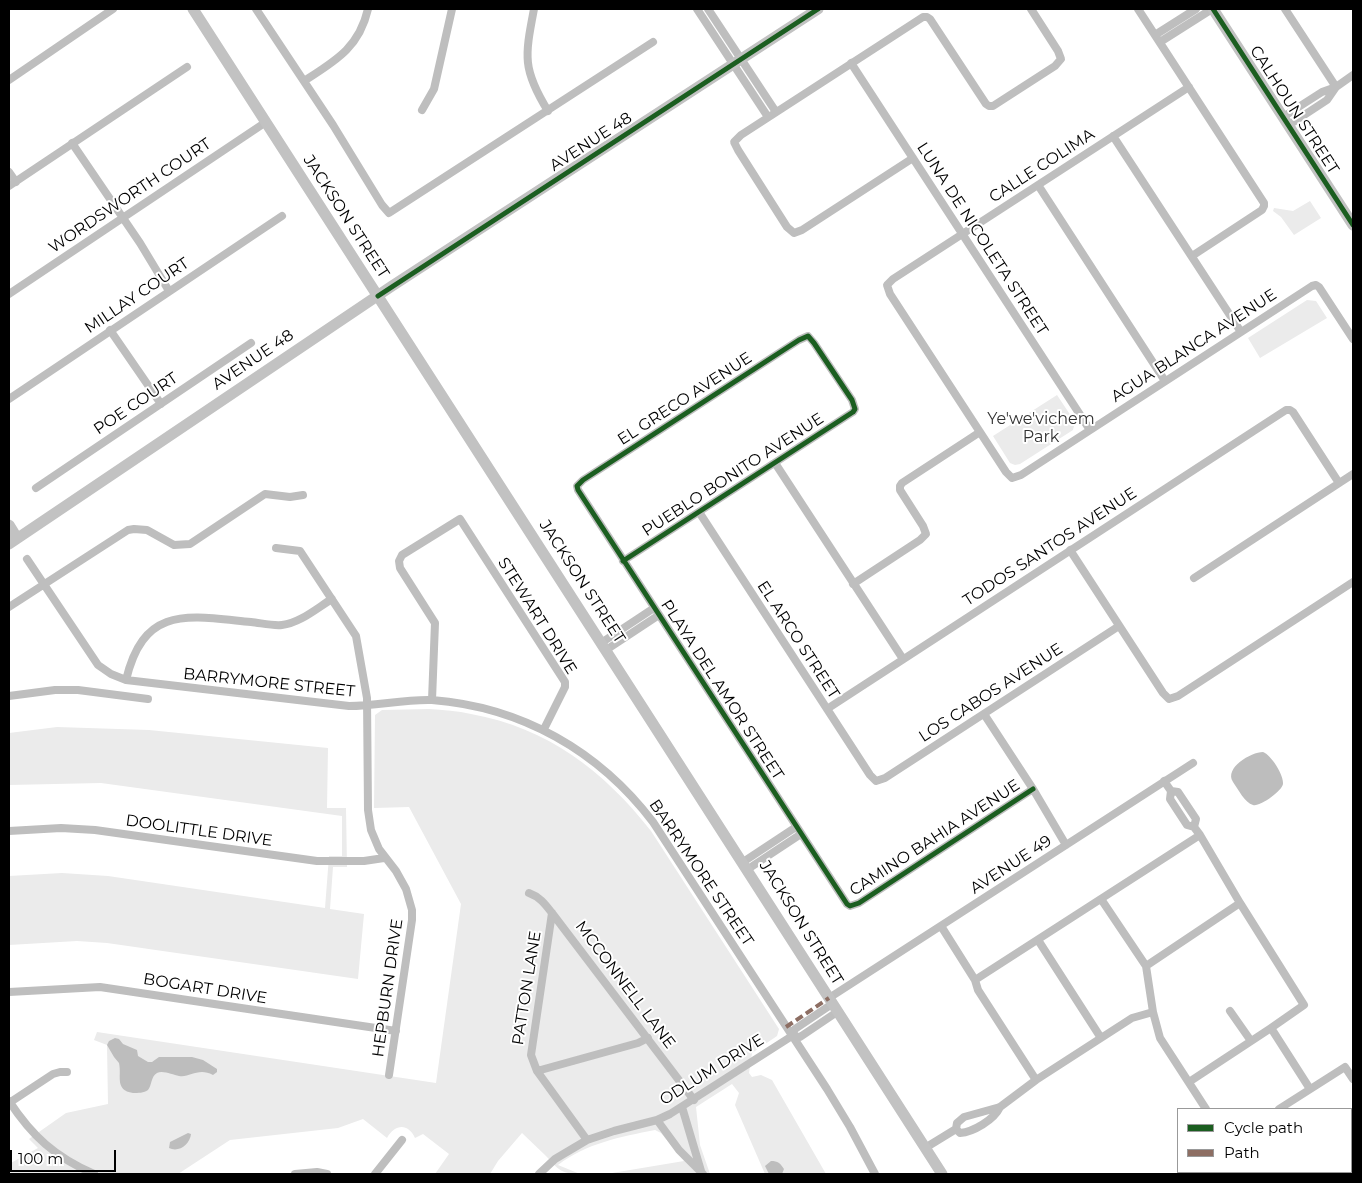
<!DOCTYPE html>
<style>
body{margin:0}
#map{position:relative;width:1362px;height:1183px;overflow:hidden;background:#fff;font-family:Montserrat,sans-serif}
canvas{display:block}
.frame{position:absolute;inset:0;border:10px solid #000;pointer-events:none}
.legend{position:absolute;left:1177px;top:1108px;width:175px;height:65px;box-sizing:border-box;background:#fff;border:1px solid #999;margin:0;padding:6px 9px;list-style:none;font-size:15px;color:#000}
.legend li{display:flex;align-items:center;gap:10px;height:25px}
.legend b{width:25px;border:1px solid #999}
.scale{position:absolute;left:10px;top:1150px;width:106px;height:22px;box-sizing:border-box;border:2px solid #000;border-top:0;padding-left:6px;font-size:15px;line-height:18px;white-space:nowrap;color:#000;-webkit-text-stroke:4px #fff;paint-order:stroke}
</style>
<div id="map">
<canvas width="1362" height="1183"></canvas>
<div class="frame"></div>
<ul class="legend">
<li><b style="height:6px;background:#1b5e20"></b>Cycle path</li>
<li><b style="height:6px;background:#8d6e63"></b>Path</li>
</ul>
<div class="scale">100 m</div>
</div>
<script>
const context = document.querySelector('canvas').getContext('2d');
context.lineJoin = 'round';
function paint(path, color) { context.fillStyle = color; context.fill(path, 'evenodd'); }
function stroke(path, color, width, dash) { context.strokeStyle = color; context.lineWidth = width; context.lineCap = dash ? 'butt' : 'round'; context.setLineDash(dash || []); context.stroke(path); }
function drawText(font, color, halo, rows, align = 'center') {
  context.font = font + ' Montserrat,sans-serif'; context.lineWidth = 4; context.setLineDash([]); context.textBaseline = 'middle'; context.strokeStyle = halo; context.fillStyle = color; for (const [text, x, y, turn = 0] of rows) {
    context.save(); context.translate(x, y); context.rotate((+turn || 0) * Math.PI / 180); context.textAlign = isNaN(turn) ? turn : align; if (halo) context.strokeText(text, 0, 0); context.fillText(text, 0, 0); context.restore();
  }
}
const green = new Path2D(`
 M1310,201L1321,218L1294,235L1281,217L1273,211L1274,208L1293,211Z
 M1307,300L1316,301L1327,318L1260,358L1248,338Z
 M1057,395L1075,422L1073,430L1020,464L1015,465L1010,463L993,436Z
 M429,709C443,710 458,711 471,714C548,728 604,771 651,831L779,1029L777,1036L752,1053L749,1073L752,1077L761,1075L772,1080L826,1174H765L735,1105L739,1093L732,1084L696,1107L700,1145L710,1174H606L684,1161L661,1133L655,1130C620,1137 587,1143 558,1165L580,1174C561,1174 558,1169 546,1156C538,1148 530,1141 522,1133L498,1161L490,1174H435L449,1154L423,1134L415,1138C408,1123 395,1124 387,1138L363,1119L338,1128L230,1140L178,1174H9V1164L38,1148L29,1139L66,1113L108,1104L107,1045L94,1040L97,1032L436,1083L461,904L409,807L374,808L375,715L382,710Z
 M57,727L149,730L328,748L327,808H346L347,867H333L330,909L364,914L358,979L107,943L77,941L9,945V876L62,873L108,876L325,908L329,856H342V816L101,783L9,785V733Z`);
const water = new Path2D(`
 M1263,752C1271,755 1284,775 1283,784C1282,791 1260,807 1253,805C1245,803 1238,789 1233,782C1224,768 1251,752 1263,752Z
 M115,1038L119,1039L123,1044L137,1050L138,1056L148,1062H152L159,1057H192L203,1060L217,1069V1072L213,1075C198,1067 190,1078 179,1076C173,1075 163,1070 157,1073C151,1076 152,1085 148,1090C144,1093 138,1093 133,1093C114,1090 122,1076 119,1063L114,1057L107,1045L109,1041Z
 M188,1133L191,1134C190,1144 179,1153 169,1148L170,1142Z
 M771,1161C778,1161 780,1163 784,1169L782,1174H769L765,1166Z`);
const street = new Path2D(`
 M256,9L333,125L382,205L389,213L653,42
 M534,9C525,56 522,69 548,111
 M697,9L768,117
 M708,9L776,112
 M1138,9L1264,203V206L1262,210L1192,256
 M1285,9L1336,87
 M1155,35L1196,9
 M1160,42L1212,9
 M851,63L1090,430
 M9,80L113,9
 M304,81C335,61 359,48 368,9
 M1189,87L893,279L887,285L890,294L1006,472L1012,478L1021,475L1312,286L1316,285L1319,287L1353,339
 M422,110L434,89L452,9
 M1283,117L1322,92L1336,87L1353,75
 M1289,125L1327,100L1336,87
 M1113,136L1241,332
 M72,143L140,243L169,291
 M913,158L802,230L794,233L787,227L738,150L734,142L741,135L923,17H927L930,19L986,104L989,106H993L1055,66L1061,59L1058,51L1031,9
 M9,172L16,182
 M1038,185L1165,381
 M9,186L187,67
 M9,294L266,122
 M110,330L161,404
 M9,399L282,216
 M775,463L903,659
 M36,488L251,343
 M699,512L870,775L876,781L885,778L1119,626
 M276,548L300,551L356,636L367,698L368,810L371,830L379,849L396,871L406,889L412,910V920L389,1075
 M1070,550L1163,693L1169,699L1178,696L1353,582
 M27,559L98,665L111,674L126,680L349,706C377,706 404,699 432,700C522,707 599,751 653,822L827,1089L850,1127L875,1174
 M623,561L853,412L855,409L852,400L814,343L808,336L799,340L583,480L577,486L578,490L847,904L850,906L859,903L1033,789
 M1194,578L1353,474
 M853,584L920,540L926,534L923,526L900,490V486L902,483L980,432
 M9,607L128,530L134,529L147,530L174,545L190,544L265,494L290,497L303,495
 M601,643L654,608
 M606,650L659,615
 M126,680C144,604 189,616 251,622C261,623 272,626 282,625C300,623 317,608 332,599
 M9,696L55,690H78L148,699
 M432,700L435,623L400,568L399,561L402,555L460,519L565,682V687L544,729
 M827,709L1286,410H1290L1293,412L1339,483
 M984,714L1033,789L1066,845
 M1171,791L1178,792L1196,819L1194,827
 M9,831L61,828L95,830L317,861H364L384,858
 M743,862L796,827
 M748,869L801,834
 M529,893C540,897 545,904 552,913L694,1100
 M1101,899L1146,966L1240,903L1200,835
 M1240,903L1304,1005L1271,1028
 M552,913L531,1055L537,1071L587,1140
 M941,926L975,980L1200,835L1194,827L1187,825L1170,799L1171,791L1164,781
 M1146,966L1153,1012L1160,1038L1206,1109
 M975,980L978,990L1036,1080L1101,1038L1038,940
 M9,992L100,987L396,1031
 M829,998L1193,763
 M1230,1011L1251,1041
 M792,1036L800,1037L837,1012
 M1101,1038L1132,1018L1153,1012
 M537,1071L638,1043L648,1038
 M1189,1082L1271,1028L1310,1089
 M9,1101C32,1136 55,1157 94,1174
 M9,1103L53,1074L60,1072H67
 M682,1107L701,1171
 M1279,1109L1345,1067L1353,1079
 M657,1120L679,1150L703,1174
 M956,1129L960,1133C973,1132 994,1120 1000,1107
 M925,1148L956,1129L957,1123L964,1117L1000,1107L1036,1080
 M1351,1150L1353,1148
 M1246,1172L1248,1174
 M295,1174L317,1172L327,1174
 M375,1174L402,1140
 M539,1174L555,1159L587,1140L614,1131L657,1120L670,1114L792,1036L795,1029L832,1004
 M1313,1174L1317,1172`);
const secondary = new Path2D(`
 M193,9C444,396 692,786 942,1174
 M1213,9L1353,225
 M9,525L17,538
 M9,544L392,286L818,9`);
const quiet = new Path2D(`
 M786,1027L829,998`);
const cycleway = new Path2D(`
 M1213,9L1353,225
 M378,296L818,9
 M623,561L853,412L855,409L852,400L814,343L808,336L799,340L583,480L577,486L578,490L847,904L850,906L859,903L1033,789`);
const streetNames = [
 ["CALHOUN STREET",1294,110,57],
 ["AVENUE 48",591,142,-33],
 ["CALLE COLIMA",1042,166,-33],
 ["WORDSWORTH COURT",130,196,-34],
 ["JACKSON STREET",346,217,57],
 ["LUNA DE NICOLETA STREET",982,239,57],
 ["MILLAY COURT",137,296,-34],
 ["AGUA BLANCA AVENUE",1194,346,-33],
 ["AVENUE 48",253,360,-34],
 ["EL GRECO AVENUE",685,399,-33],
 ["POE COURT",136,404,-34],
 ["PUEBLO BONITO AVENUE",733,475,-33],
 ["TODOS SANTOS AVENUE",1050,547,-33],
 ["JACKSON STREET",582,582,57],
 ["STEWART DRIVE",537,616,58],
 ["EL ARCO STREET",798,640,57],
 ["BARRYMORE STREET",269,683,6],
 ["PLAYA DEL AMOR STREET",722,690,57],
 ["LOS CABOS AVENUE",991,693,-33],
 ["DOOLITTLE DRIVE",199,831,8],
 ["CAMINO BAHIA AVENUE",935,838,-33],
 ["AVENUE 49",1011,865,-33],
 ["BARRYMORE STREET",701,873,56],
 ["JACKSON STREET",801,923,58],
 ["MCCONNELL LANE",625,985,53],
 ["HEPBURN DRIVE",388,988,-82],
 ["PATTON LANE",527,988,-81],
 ["BOGART DRIVE",205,989,9],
 ["ODLUM DRIVE",712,1070,-32]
];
const parkNames = [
 ["Ye'we'vichem",1041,419],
 ["Park",1041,437]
];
paint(green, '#ebebeb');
paint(water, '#bdbdbd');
stroke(street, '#bebebe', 8);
stroke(secondary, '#c2c2c2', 11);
stroke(quiet, '#8d6e63', 4, [8, 4]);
stroke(cycleway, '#1b5e20', 5);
drawText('16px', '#000', '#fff', streetNames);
drawText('16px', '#313131', '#fff', parkNames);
</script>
